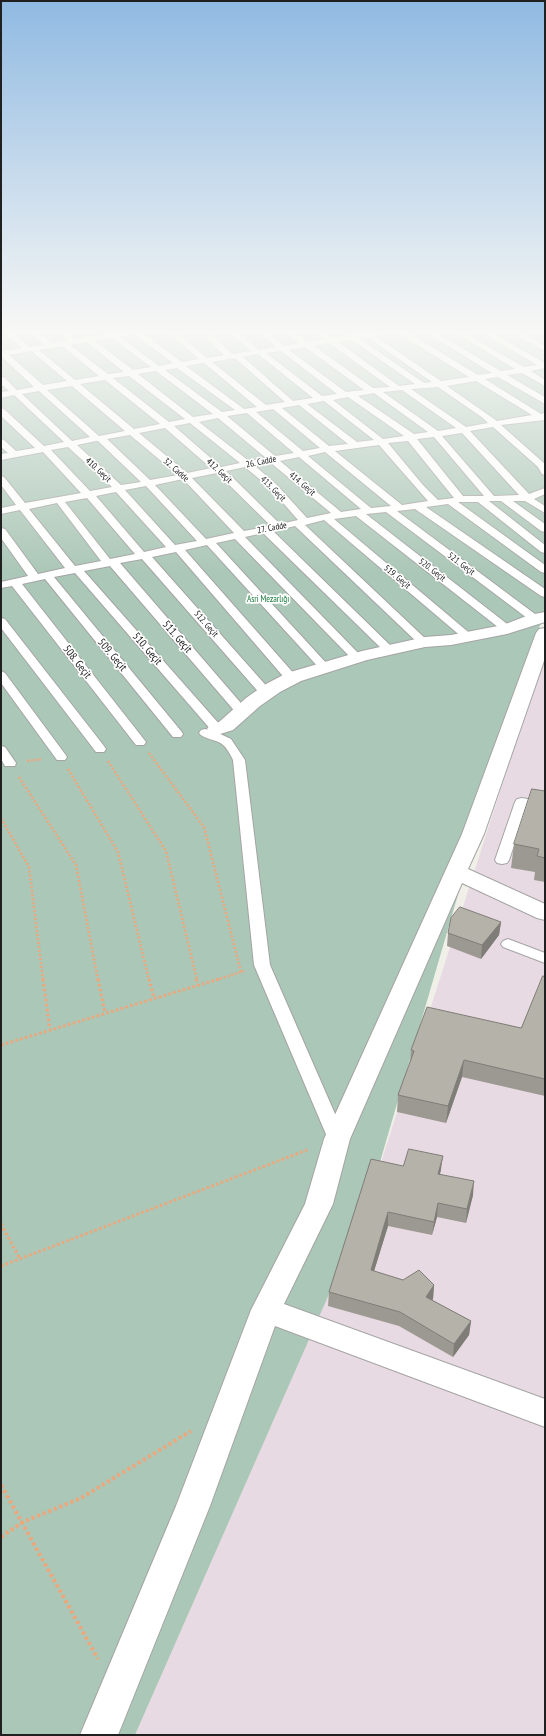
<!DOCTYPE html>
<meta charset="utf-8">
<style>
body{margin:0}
#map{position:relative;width:546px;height:1736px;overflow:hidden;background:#f0f0e8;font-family:"PT Sans Narrow",sans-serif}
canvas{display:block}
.frame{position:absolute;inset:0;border:2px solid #202020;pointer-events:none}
</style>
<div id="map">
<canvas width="546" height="1736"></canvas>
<div class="frame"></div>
</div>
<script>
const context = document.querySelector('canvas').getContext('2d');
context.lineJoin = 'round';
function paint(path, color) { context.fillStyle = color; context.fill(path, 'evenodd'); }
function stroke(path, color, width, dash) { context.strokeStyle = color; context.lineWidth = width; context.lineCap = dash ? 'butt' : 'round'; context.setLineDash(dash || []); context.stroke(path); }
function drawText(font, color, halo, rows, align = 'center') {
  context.font = font + ' "PT Sans Narrow",sans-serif'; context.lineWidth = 3.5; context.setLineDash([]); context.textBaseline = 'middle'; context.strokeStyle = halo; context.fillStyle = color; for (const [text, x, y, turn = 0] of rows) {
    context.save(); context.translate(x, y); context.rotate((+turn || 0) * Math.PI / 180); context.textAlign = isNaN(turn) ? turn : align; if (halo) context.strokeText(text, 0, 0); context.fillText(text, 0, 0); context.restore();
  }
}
const industrial = new Path2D(`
 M545,651V1735H135L366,1209Z`);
const cemetery = new Path2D(`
 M1,330H545V609L483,809L366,1210L135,1735H1Z`);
const pathFar2 = new Path2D(`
 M149,753L204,827L241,972
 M27,761L42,759
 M108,761L166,851L197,980
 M68,769L118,852L149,980
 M19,777L76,865L98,980
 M1,818L29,867L43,980
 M216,980L244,971`);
const pathFar1 = new Path2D(`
 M43,979L50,1030
 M98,979L105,1013
 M149,979L154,998
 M196,979L198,985
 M1,1045L219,979
 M1,1224L20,1259
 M1,1266L307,1150`);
const path = new Path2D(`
 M1,1485L98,1659
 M1,1537L23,1522L81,1498L191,1431`);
const service = new Path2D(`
 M2,330H10L30,347L44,345L29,330H37L52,343L67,341L56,330H64L75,339L133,330H150L149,332L142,333L182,362L199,359L165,330H174L207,358L224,355L199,330H207L232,354L251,351L226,330H235L259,350L276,347L255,330H264L284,346L300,343L283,330H292L308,342L324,339L312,330H321L332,338L347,336V333C352,332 356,334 361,334L360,332L363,330L370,332L386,330H404L478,375L492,373L422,330H431L501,371L515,369L451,330H460L524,367L537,365L478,330H487L545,363V368L531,371L545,380V386L522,373L507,375L545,397V404L498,377L485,379L541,414L545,413V420L501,425L545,464V475L542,474L538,467L493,427L470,431L529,494L545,488V494L534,499L545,506V513L525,501H513L545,524V532L541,531L501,501H489L545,545V553L541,552L478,502H458L545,565V573L541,572L448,504L426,507L545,589V597L541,596L415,509L397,511L539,617L541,619L539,621H531L386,512L366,514L511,627L513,629L511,631H503L356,516L334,519L473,636L471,638H463L324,520L305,525L429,642L427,644H419L295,526L273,531L395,650L393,652H385L263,533L245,537L360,655L362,657L360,659H352L235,539L216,543L328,665L330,667L328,669H320L207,545L185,550L296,676L298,679L296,682H288L176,552L152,557L270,690L272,693L270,696H262L142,559L120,563L246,709L248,712L246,715H238L110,566L84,571L221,726L223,729L221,732L218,733L231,739L245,760L270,965L346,1139L343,1143L337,1145L331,1143L328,1139L254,965L233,760C230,754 227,748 222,744C215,739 203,739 199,733L201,730L205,729L212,731L75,573L54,577L181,731L183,734L181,737H173L45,579L22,584L146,742L144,745H136L12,586L1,588V582L28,576L1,538V528L5,529L38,574L65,568L20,510L1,514V508L16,505L1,485V476L4,477L25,503L81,493L43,452L1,460V454L8,453L1,447V439L4,440L16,451L35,448L1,416V408L4,409L44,446L64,442L14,395L1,398V392L9,391L1,384V377H4L17,390L34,387L1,356V351L22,348ZM398,333L469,377L441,381L375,336ZM134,334L173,363L159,366L120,337ZM367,337L432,382L424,383L360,339ZM112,338L151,367L133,370L95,341ZM352,340L415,384L399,386L338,342ZM87,342L124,372L108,374L70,345ZM329,343L390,387L373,388L314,346ZM62,346L99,376L75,380L39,350ZM305,347L364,390L346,392L289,350ZM31,351L67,381L43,385L9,355ZM281,351L337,394L322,396L266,353ZM258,354L313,398L293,401L243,357ZM235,358L285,402L266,405L212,362ZM204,363L257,407L244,409L186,366ZM177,368L235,410L222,412L165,370ZM156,371L213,414L193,417L138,374ZM129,376L185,419L169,422L113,378ZM105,380L160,424L134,429L80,384ZM476,381L532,415L497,421L447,386ZM72,386L125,431L99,436L47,390ZM438,387L483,418L488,423L466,427L411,389ZM402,390L456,428L438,431L383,392ZM39,391L90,437L72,441L22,394ZM374,393L428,432L414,434L358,396ZM348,397L404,436L383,439L333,400ZM324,401L374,440L357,442L307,404ZM299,405L348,444L329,446L282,408ZM273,409L320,448L303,451L256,412ZM247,413L294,453L275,456L227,416ZM218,418L266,458L249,461L199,422ZM190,423L240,463L221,467L174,426ZM165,428L211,468L187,473L139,433ZM462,433L519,495L494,496L442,436ZM130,435L178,475L150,480L107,439ZM434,437L484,496H463L417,439ZM96,441H98L141,482L121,485L77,445ZM408,441L454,498L438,500L423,485L388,443ZM379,445L428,501L402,505L335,451ZM68,447L112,487L90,491L51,450ZM325,452L391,506L371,508L308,456ZM299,457L361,509L341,512L280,461ZM271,463L331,513L307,518L276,484L255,466ZM245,467L270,488L298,520L280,524L226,471ZM217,473L271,526L244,531L192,478ZM183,479L234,533L206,539L155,485ZM146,486L197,541L175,545L125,490ZM116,492L166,547L144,552L96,496ZM87,498L135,554L110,559L65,502ZM57,503L101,561L75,566L29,509Z
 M507,330H516L545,346V351Z
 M535,330H545V335Z
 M1,618L5,619L104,746L106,749L104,752H96L1,628Z
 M1,671L5,673L65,754L67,757L65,760H57L1,683Z
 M1,746L5,747L16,763L15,766H5L1,759Z
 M522,798L545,802V810L527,807L509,860L507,863L502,864L497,863L495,860L515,802L517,799Z
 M508,939L545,953V963L503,947L501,944L503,941Z`);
const minor = new Path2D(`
 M545,612V622L507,634L451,645L425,647L367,660L301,681L280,692L260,706L233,730L217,735L210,733L207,729L210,725L219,722L246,698L266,684L287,673L362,651L425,637L451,635L503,625L529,615Z
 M545,628V658L484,834L468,869L545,904V920L537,918L462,883L350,1139L333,1204L284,1304L545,1399V1427L275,1326L210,1506L118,1735H80L176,1506L251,1310L305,1204L324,1139L462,834L536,633L539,629Z`);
const wall = new Path2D(`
 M545,791V882L534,880L535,872L511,868L514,844Z
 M501,922L499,935L481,959L447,946L448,933Z
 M545,977V1096L462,1077L446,1123L397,1112L398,1095L410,1063L411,1050L521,1028Z
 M403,1166L441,1169L440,1174L473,1195L466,1223L437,1217L432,1235L388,1226L374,1271L403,1280L434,1285L433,1299L432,1300L471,1321L469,1335L453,1357L399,1326L328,1306L329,1292Z`);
const shadedWall = new Path2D(`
 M501,922L499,935L481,959L482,945Z
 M464,1060L462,1077L446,1123L448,1106Z
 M443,1156L441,1169L437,1188L438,1174Z
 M474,1181L473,1195L466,1223L467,1209Z
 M438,1203L437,1217L432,1235L434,1222Z
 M388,1212V1226L370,1284L371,1270Z
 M434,1285L433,1299L425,1310L426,1297Z
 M471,1321L469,1335L453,1357L454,1344Z`);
const building = new Path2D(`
 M532,789L545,791V858L537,856L539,849L514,844Z
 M460,907L501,922L482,945L448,933L451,918Z
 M543,976L545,977V1079L464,1060L448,1106L398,1095L414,1051L411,1050L427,1007L521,1028Z
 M409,1149L443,1156L438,1174L474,1181L467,1209L438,1203L434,1222L388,1212L371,1270L403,1280L419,1270L434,1285L426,1297L471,1321L454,1344L400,1312L329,1292L371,1159L403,1166Z`);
const farStreetnames = [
 ["26. Cadde",261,462,-11],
 ["410. Geçit",98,470,43],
 ["32. Cadde",176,470,42],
 ["412. Geçit",219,471,43],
 ["414. Geçit",302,484,41],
 ["413. Geçit",273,489,45],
 ["27. Cadde",272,528,-11],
 ["521. Geçit",461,564,37],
 ["520. Geçit",432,570,38],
 ["519. Geçit",397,577,40],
 ["512. Geçit",206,624,49]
];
const farParknames = [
 ["Asri Mezarlığı",268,599]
];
const streetNames = [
 ["511. Geçit",177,637,49],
 ["510. Geçit",147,649,49],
 ["509. Geçit",112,655,50],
 ["508. Geçit",77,662,52]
];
paint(industrial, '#e8dae2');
paint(cemetery, '#abc7b7');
stroke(service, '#a4a4a4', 2);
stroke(minor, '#a4a4a4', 2);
stroke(pathFar2, '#efa67a', 2.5, [2, 2]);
stroke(pathFar1, '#efa67a', 3, [2.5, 2.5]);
stroke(path, '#efa67a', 4, [3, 3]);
paint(service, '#fff');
paint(minor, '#fff');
paint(wall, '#9c9992');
paint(shadedWall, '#7f7d77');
paint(building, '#b5b2aa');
stroke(building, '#7f7d77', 1);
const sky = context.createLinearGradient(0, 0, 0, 573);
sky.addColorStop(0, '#90bae2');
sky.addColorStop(0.58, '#f8f8f5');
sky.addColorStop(1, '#f8f8f500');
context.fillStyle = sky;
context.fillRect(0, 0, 546, 573);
drawText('9px', '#202020', '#fff', farStreetnames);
drawText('9px', '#157839', '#fff', farParknames);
drawText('11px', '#202020', '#fff', streetNames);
</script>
